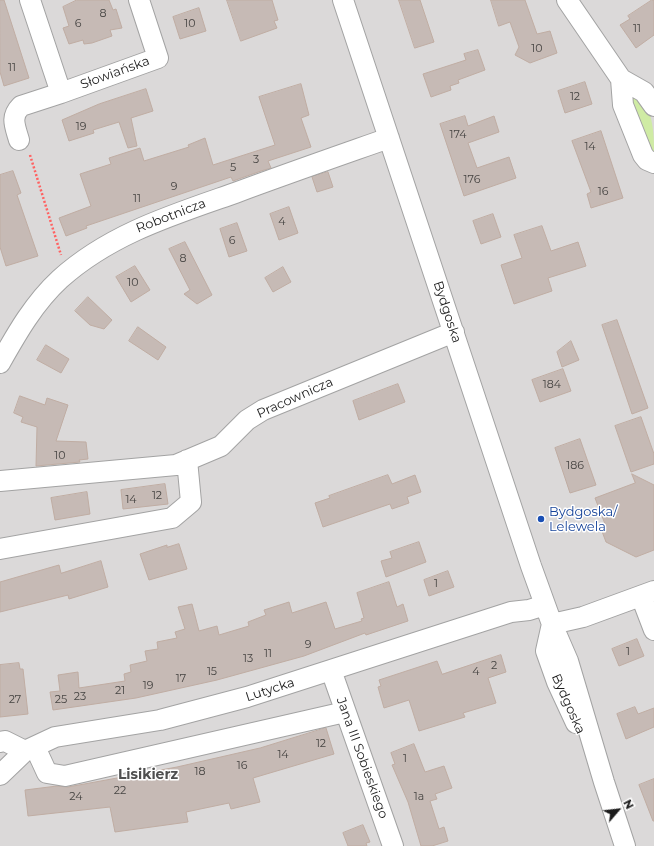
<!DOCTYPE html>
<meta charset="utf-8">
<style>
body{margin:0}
#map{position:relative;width:654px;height:846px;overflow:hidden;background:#eee9e1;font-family:Montserrat,sans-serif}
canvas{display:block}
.north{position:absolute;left:598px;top:790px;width:40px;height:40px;-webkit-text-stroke:3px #fff;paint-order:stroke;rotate:62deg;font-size:11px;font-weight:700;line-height:16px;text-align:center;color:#1c1c1c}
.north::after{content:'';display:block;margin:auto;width:14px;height:18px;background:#1c1c1c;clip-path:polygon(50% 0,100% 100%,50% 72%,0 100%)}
</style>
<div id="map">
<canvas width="654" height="846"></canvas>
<div class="north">N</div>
</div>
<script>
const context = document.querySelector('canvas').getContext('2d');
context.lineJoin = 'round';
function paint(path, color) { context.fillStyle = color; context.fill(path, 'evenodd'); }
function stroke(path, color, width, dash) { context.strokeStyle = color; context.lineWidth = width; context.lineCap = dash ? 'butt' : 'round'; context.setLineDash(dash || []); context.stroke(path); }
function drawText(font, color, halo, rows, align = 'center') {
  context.font = font + ' Montserrat,sans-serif'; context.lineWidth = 3; context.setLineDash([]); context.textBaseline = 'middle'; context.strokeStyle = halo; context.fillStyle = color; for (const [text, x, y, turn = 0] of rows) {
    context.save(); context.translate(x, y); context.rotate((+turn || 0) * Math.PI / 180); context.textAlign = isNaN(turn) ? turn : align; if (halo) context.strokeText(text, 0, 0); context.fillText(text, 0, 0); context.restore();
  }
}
const residential = new Path2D(`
 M0,0H654V846H0Z`);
const grass = new Path2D(`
 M632,95C654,102 654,134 654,155L629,105Z`);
const building = new Path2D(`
 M0,0H4L29,78L4,86L0,72Z
 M77,0H109L113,10L116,9L122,28L110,30L112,36L92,43L84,44L83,40L69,44L63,28L69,26L63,7Z
 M227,0H272L278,20L274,21L277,28L241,41Z
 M399,0H420L434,42L415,48Z
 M491,0H525L537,34L550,31L557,53L530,63L515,55L519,47L510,22L499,26Z
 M652,0H654V35L636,48L620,25L630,19L628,16Z
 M199,8L206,31L180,39L173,17Z
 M478,50L485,70L458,80L459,83L450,86L451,90L431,97L423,74L466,60L464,54Z
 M585,82L592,104L565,113L558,91Z
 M301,84L309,115L301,118L311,147L268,161L271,168L261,171L233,181L231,177L86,226L87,228L66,236L59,218L91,206L80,174L111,164L109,158L140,148L144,161L189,147L188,145L205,138L213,165L275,145L259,97Z
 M146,89L153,111L131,118L137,146L128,148L119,122L93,130L94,133L69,141L62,120L99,104Z
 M465,116L468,126L494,116L499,132L468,143L477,168L509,157L516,178L464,196L440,124Z
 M601,131L623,198L591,208L587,194L591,192L572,141Z
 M13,171L21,193L17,195L38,256L6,266L0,247V175Z
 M328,172L333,187L317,192L312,177Z
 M289,207L298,233L279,240L270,214Z
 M493,214L501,237L481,244L473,221Z
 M237,223L247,251L229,257L220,229Z
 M542,226L551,251L578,242L586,266L548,278L552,291L514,304L501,265L522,258L514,235Z
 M185,242L212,295L197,304L184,294L190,290L169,249Z
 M135,266L150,290L131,302L116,277Z
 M283,267L291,282L273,292L265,278Z
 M88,297L112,320L104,329L90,325L75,311Z
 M617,320L648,408L632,414L602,325Z
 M138,327L166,347L158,360L129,341Z
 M571,341L579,360L562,367L557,352Z
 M46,345L69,359L61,373L37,360Z
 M563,369L571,391L540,402L532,380Z
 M398,384L405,402L359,420L353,401Z
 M20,396L45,405L47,398L68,405L56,441L86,442L88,459L79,460L80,462L36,466L37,427L21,422L23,417L14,413Z
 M641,417L654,454V464L631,472L615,426Z
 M580,439L596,485L570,493L555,448Z
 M632,474L654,485V550L636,557L606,542L600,526L605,524L595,498L635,483Z
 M388,475L392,484L415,475L421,492L407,497L409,503L392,509L390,504L323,527L315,503L330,498L329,496Z
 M165,484L168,504L123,509L121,490Z
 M87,492L90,514L55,520L51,498Z
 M419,542L426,562L386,577L381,561L392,558L390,552Z
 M179,544L187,569L149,580L140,554L167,545V547Z
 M101,561L108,587L69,599L68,595L0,612V582L59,565L61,573Z
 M448,571L454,587L429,596L424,580Z
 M389,582L397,607L403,604L408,621L366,635L365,633L304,656L217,680L136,698L53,710L50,692L60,691L58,675L78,672L79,688L125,681L124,674L131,672L130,665L147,661L145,651L158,649L157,642L177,638L175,632L185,629L178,607L192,604L199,631L217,626L219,635L249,626L248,622L266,615L264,610L289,602L292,613L326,602L335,629L362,621L361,619L364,618L357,593Z
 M637,639L644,656L619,666L612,649Z
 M501,655L506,672L488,678L496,703L463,713L465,717L419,731L409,700L384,708L378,687L381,686L379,680L437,661L442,674Z
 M19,663L20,669H23L28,714L0,717V665Z
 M635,707L638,714L654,708V727L626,739L617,714Z
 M326,728L334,754L253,778L260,802L231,809L229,803L186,812L188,822L115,832L110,807L28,816L25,790L57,786L68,787L177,767L260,748Z
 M414,744L425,772L444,766L452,788L435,794L437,799L430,801L439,829L444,827L448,841L432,846H421L408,802L392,765L395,764L391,753Z
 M654,779V821H653L639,785Z
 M363,825L370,842L366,843L367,846H348L343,833Z`);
const path = new Path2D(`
 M30,155L61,255`);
const minor = new Path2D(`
 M30,0L61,93L158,58L139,0
 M343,0L531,566L552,624L568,661L604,782L625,846
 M567,0L621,79L644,92L654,106
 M621,79L623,105L643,155L647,160L654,163
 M19,140C15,126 10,117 21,106L61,93
 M0,363C17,333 34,303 60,279C110,234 172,215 235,193C286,174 338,156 389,138
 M0,481L176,465L221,446L247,420L263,410L454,332
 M0,549L172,518L191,502L187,460
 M641,596L654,630
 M552,624L546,651L557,682L576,723
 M552,624L583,617L654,591
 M331,670L393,846
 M0,742L5,741L25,751
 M35,747L47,773L65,776L345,712
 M0,775L25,751L55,737L160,720L247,697L511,612L529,610L545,605`);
const markers = [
 [541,519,4,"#1a4fb4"]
];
const numberNames = [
 ["8",103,14],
 ["6",78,24],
 ["10",190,24],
 ["11",637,29],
 ["10",537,49],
 ["11",12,68],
 ["12",575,97],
 ["19",81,127],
 ["174",458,135],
 ["14",590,147],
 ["3",256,160],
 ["5",233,168],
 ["176",472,180],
 ["9",174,187],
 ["16",603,192],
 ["11",137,199],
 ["4",282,222],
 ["6",232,241],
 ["8",183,259],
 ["10",133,283],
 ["184",552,385],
 ["10",60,456],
 ["186",575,466],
 ["12",157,496],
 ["14",131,500],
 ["1",436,584],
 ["9",308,645],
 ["1",628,652],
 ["11",268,654],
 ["13",248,659],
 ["2",494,666],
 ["15",212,672],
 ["4",476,672],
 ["17",181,679],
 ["19",148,686],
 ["21",120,691],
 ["23",80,697],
 ["27",15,700],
 ["25",61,700],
 ["12",321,744],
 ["14",283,755],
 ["1",405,759],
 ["16",242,766],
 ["18",200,772],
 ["22",120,791],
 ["24",76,797],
 ["1a",419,797]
];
const streetNames = [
 ["Słowiańska",115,73,-20],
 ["Robotnicza",171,216,-21],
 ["Bydgoska",447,312,72],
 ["Pracownicza",295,398,-24],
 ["Lutycka",270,690,-18],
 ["Bydgoska",568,704,66],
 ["Jana III Sobieskiego",362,758,70]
];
const transitNames = [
 ["Bydgoska/",549,512],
 ["Lelewela",549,527]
];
const neighbourhoodNames = [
 ["Lisikierz",148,775]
];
paint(residential, '#dbd9d9');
paint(grass, '#cfeba4');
paint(building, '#c6bab5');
stroke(building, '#c0ada3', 1);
stroke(minor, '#a3a3a3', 22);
stroke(path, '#ff6262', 2.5, [2, 2]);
stroke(minor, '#fff', 20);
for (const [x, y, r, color] of markers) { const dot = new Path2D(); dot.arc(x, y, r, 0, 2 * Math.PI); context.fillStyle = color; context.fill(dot); stroke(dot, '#fff', 1.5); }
drawText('11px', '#464442', null, numberNames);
drawText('13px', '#1c1c1c', '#fff', streetNames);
drawText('13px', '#164399', '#fff', transitNames, 'left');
drawText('bold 14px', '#4f4f4f', '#fff', neighbourhoodNames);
</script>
